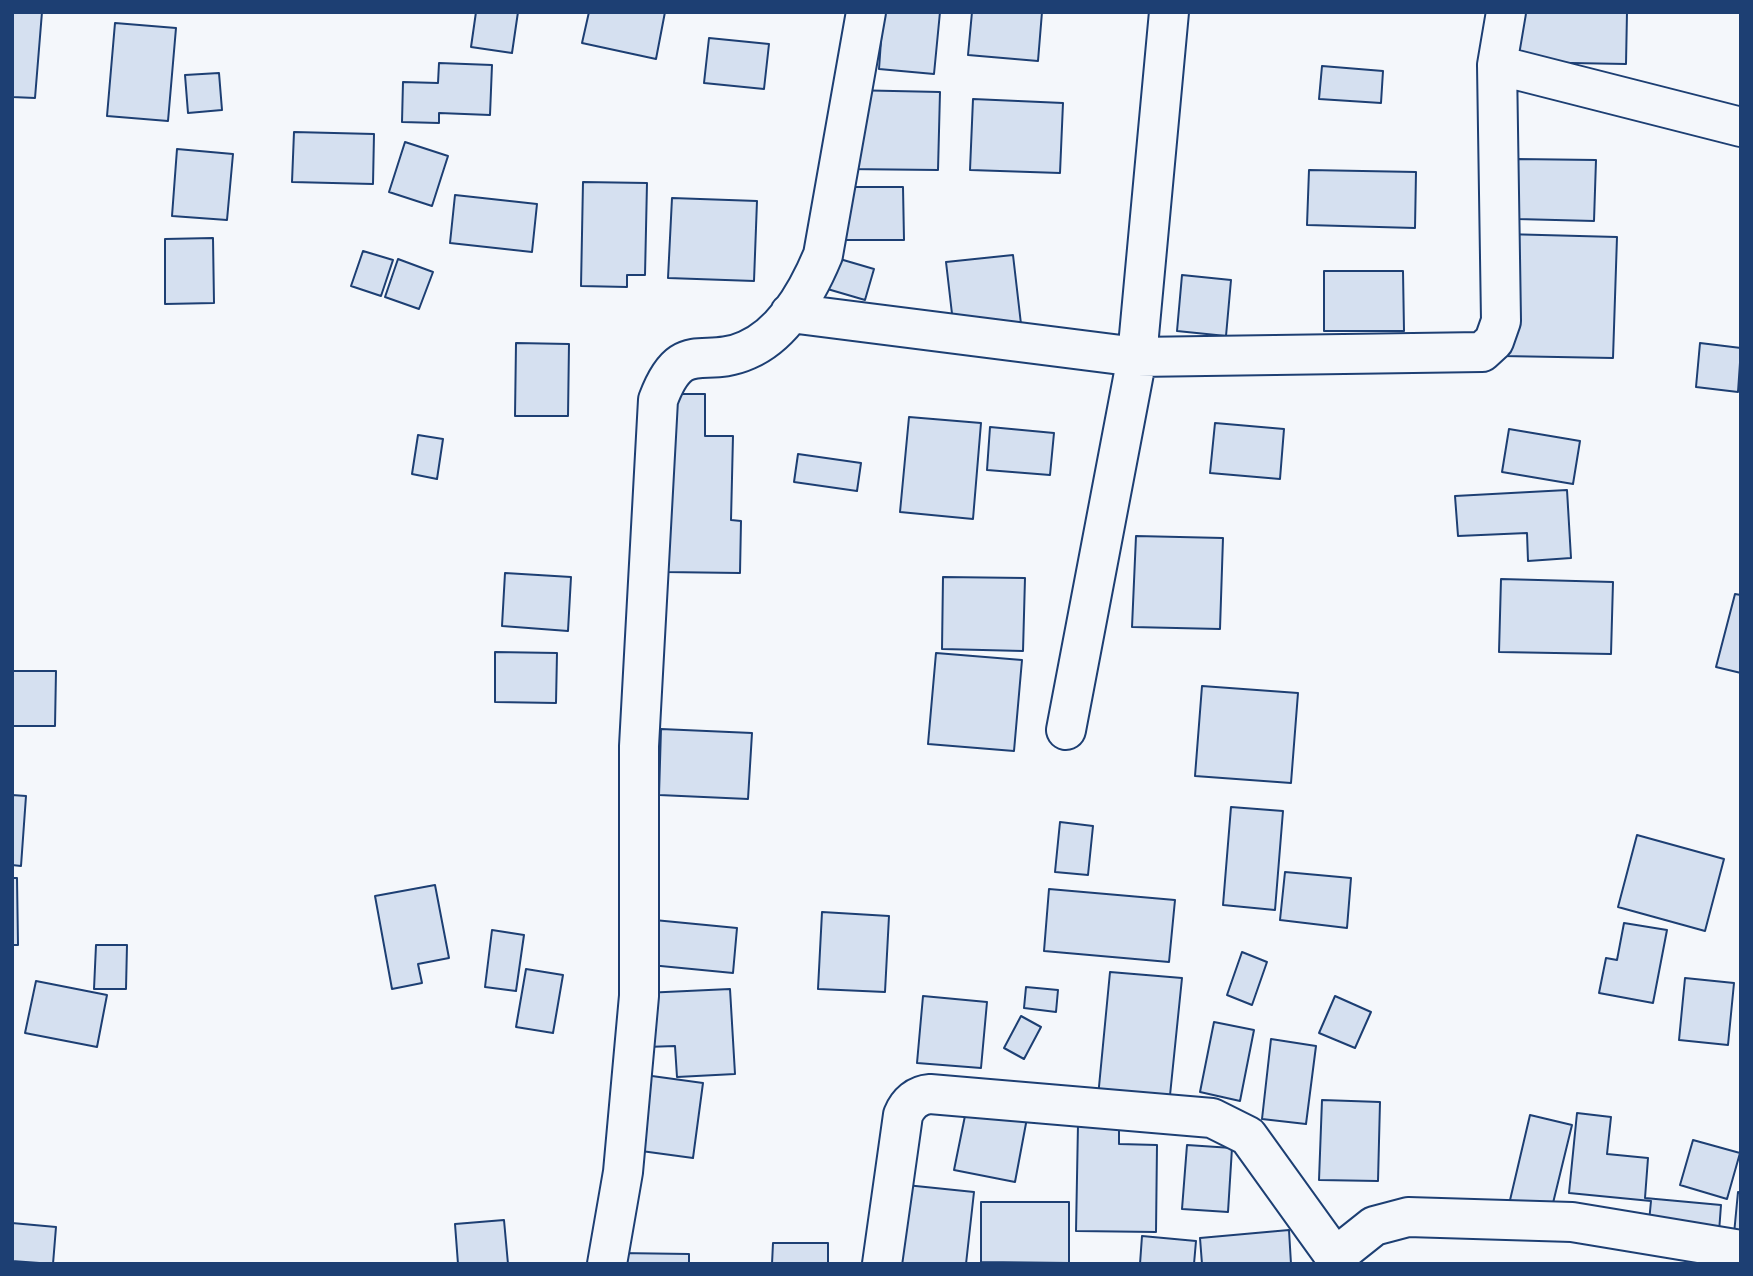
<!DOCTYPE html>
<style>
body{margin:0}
#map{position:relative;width:1753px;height:1276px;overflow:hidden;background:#f4f7fb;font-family:Karla,sans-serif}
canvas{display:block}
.frame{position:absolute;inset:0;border:14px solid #1d3f73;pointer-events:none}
</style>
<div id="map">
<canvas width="1753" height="1276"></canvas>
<div class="frame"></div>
</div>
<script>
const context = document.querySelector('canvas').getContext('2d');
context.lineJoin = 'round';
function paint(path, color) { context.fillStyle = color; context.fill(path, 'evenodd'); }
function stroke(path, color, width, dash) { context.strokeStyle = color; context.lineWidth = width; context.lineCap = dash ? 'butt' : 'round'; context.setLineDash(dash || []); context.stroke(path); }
const building = new Path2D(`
 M12,12H42L35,98L12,97Z
 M476,12H518L512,53L471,47Z
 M589,12H665L656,59L582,43Z
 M883,12H940L934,74L879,69Z
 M972,12H1042L1038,61L968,55Z
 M1516,12H1627L1626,64L1516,62Z
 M115,23L176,28L168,121L107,116Z
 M709,38L769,44L764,89L704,83Z
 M439,63L492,65L490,115L439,113V123L402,122L403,82L438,83Z
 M1322,66L1383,71L1381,103L1319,99Z
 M219,73L222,110L188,113L185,75Z
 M847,90L940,92L938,170L845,169Z
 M973,99L1063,103L1060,173L970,170Z
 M294,132L374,134L373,184L292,182Z
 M405,142L448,156L432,206L389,192Z
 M177,149L233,154L227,220L172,216Z
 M1517,159L1596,160L1594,221L1517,219Z
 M1309,170L1416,172L1415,228L1307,225Z
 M583,182L647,183L645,275H627V287L581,286Z
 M840,187H903L904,240H840Z
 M455,195L537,204L532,252L450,243Z
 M672,198L757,201L754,281L668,278Z
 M1504,234L1617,237L1613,358L1502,356Z
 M213,238L214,303L165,304V239Z
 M363,251L393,260L381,296L351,286Z
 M1013,255L1021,324L954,331L946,262Z
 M833,257L874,269L865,300L824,288Z
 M398,259L433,272L419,309L385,297Z
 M1324,271H1403L1404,331H1324Z
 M1182,275L1231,280L1226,336L1177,331Z
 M516,343L569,344L568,416H515Z
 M1700,343L1741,348L1738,392L1696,387Z
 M667,394H705V436H733L731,520L741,521L740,573L664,572Z
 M909,417L981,423L973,519L900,512Z
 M1215,423L1284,429L1280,479L1210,473Z
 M990,427L1054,433L1050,475L987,470Z
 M1509,429L1580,441L1573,484L1502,472Z
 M418,435L443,439L437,479L412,474Z
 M798,454L861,463L857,491L794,482Z
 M1567,490L1571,558L1528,561L1527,533L1458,536L1455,496Z
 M1136,536L1223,538L1220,629L1132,627Z
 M505,573L571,577L568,631L502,626Z
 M943,577L1025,578L1023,651L942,649Z
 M1501,579L1613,582L1611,654L1499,652Z
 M1735,594L1741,595V673L1716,667Z
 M495,652L557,653L556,703L495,702Z
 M936,653L1022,660L1014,751L928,744Z
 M12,671H56L55,726H12Z
 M1202,686L1298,693L1291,783L1195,776Z
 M661,729L752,733L748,799L659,795Z
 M12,795L26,796L21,866L12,865Z
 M1231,807L1283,811L1275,910L1223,905Z
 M1060,822L1093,826L1088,875L1055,872Z
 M1637,835L1724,859L1705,931L1618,907Z
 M1285,872L1351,878L1347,928L1280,920Z
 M12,878H17L18,945H12Z
 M435,885L449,958L418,964L422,983L392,989L375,896Z
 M1049,889L1175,900L1169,962L1044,951Z
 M822,912L889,916L885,992L818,989Z
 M644,919L737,928L733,973L640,964Z
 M1624,923L1667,930L1653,1003L1599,993L1606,958L1617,960Z
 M492,930L524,935L516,991L485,987Z
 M96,945H127L126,989H94Z
 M1242,952L1267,962L1252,1005L1227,995Z
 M526,969L563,975L553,1033L516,1027Z
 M1110,972L1182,978L1169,1105L1098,1097Z
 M1685,978L1734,983L1728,1045L1679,1040Z
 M36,981L107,995L97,1047L25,1033Z
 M1026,987L1058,990L1056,1012L1024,1008Z
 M730,989L735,1074L677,1077L675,1046L646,1047L644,993Z
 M923,996L987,1002L981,1068L917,1063Z
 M1335,996L1371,1012L1355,1048L1319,1033Z
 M1021,1016L1041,1027L1024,1059L1004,1048Z
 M1214,1022L1254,1030L1240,1101L1200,1092Z
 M1271,1039L1316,1046L1306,1124L1262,1119Z
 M630,1073L703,1083L693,1158L619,1148Z
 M1322,1100L1380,1102L1378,1181L1319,1180Z
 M967,1106L1027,1118L1015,1182L954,1170Z
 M1577,1113L1611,1117L1607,1154L1648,1158L1645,1198L1721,1205L1717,1259L1646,1253L1651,1201L1569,1193Z
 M1530,1115L1572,1125L1544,1240L1503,1230Z
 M1078,1124L1119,1125V1144L1157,1145L1156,1232L1076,1231Z
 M1693,1140L1740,1153L1727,1199L1680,1185Z
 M1187,1145L1232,1148L1228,1212L1182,1209Z
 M906,1185L974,1192L966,1264H897Z
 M1738,1192L1741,1193V1255H1732Z
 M981,1202H1069V1263L981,1262Z
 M504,1220L508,1264H458L455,1224Z
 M12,1223L56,1227L53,1264L12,1261Z
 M1289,1230L1291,1264H1202L1200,1238Z
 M1142,1236L1196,1241L1194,1264H1140Z
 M773,1243H828V1264H772Z
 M619,1253L689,1254V1264H619Z`);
const minor = new Path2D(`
 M1497,65L1741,127
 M790,313L1137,357L1482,352L1494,341L1501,321L1497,65L1506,12
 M1066,730L1137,357L1169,12
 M607,1264L623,1172L639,996V746L658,400C682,336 703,370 747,350C784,334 808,291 823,255L866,12
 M882,1264L903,1115C908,1103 917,1095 930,1094L1212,1118L1248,1136L1335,1257
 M1335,1264V1257L1374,1226L1408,1217L1572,1222L1741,1250`);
paint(building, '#d5e0f0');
stroke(building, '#1d3f73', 2);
stroke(minor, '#1d3f73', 42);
stroke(minor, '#f4f7fb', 38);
</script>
